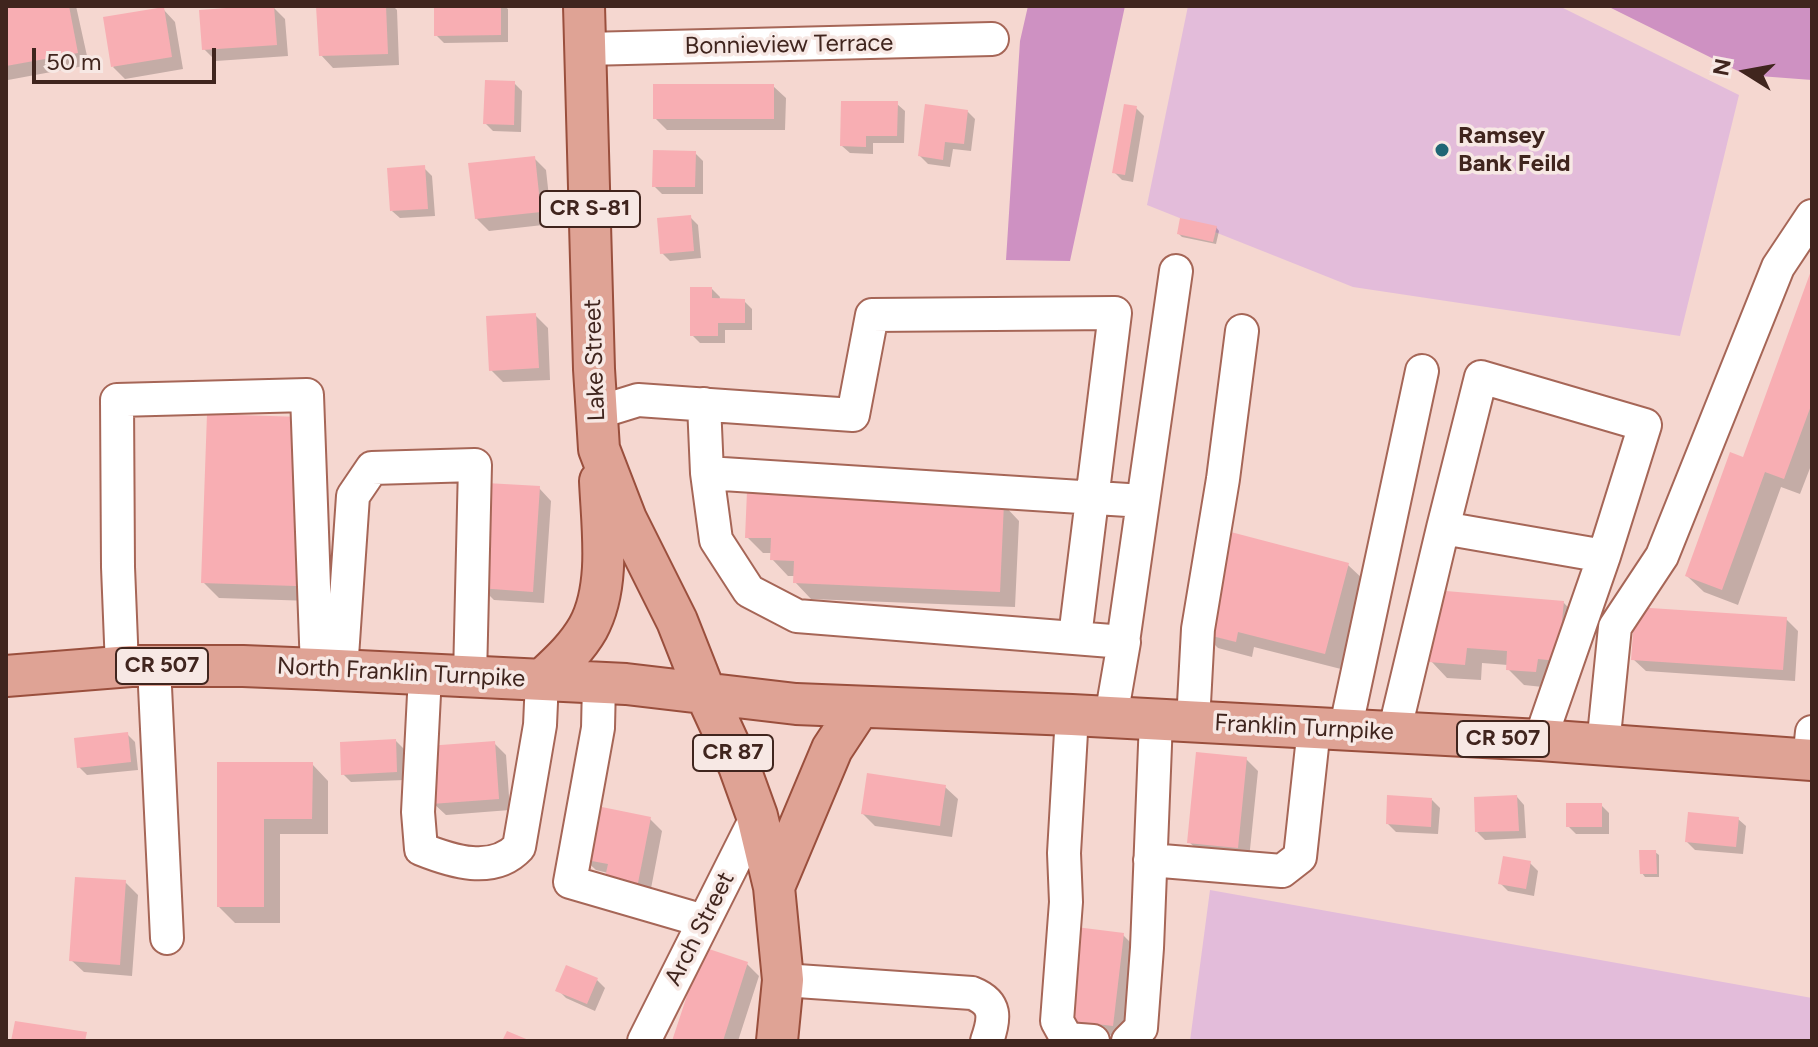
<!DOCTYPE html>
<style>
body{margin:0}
#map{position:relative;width:1818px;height:1047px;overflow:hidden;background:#f5d7d0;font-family:Figtree,sans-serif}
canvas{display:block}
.frame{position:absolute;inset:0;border:8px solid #40251e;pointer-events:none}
.north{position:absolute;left:1706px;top:32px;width:80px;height:80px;-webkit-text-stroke:6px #f7e8e4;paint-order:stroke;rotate:281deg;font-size:22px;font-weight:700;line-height:32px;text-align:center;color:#40251e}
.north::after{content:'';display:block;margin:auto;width:28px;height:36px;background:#40251e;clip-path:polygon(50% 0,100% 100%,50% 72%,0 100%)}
.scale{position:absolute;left:32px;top:48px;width:184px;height:36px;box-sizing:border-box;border:4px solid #40251e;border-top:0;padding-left:10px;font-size:24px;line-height:28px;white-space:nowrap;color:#40251e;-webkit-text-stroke:6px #f7e8e4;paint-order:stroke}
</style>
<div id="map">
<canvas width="1818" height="1047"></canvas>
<div class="frame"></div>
<div class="north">N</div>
<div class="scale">50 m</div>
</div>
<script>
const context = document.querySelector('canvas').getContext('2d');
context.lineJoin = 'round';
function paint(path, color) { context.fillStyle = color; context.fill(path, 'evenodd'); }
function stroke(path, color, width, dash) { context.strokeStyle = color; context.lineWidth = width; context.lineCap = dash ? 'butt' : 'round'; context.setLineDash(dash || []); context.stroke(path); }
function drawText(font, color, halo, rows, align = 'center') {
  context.font = font + ' Figtree,sans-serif'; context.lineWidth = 7; context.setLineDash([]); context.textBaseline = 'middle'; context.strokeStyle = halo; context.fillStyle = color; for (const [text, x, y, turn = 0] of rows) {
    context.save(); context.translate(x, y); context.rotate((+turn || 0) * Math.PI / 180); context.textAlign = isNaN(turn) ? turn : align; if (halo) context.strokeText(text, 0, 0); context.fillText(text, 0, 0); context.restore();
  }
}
const green = new Path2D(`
 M1188,6H1559L1739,95L1680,336L1353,287L1147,205Z
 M1210,890L1812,998V1041H1190Z`);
const forest = new Path2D(`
 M1028,6H1125L1070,261L1006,260L1020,41Z
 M1607,6H1812V80L1746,75Z`);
const shadow = new Path2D(`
 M6,6H76L89,65L8,80Z
 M318,6H393L397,10L399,65L333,68L321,55Z
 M436,6H504L508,9V42L444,43L436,35Z
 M273,7L285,19L288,56L216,61L204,49Z
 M163,9L175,22L183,69L125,79L113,67Z
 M514,83L522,91L521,132L493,131L485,123Z
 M773,86L786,98L785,130H667L655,118Z
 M897,104L905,111L904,143H873V154L850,153L842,146Z
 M1136,108L1144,116L1133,182L1122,180L1114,172Z
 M967,111L975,119L971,151L953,149L950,167L928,164L920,156Z
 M695,153L703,161V194H662L654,186Z
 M534,158L546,170L552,224L489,231L476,218Z
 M424,168L432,176L435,216L400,218L392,211Z
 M690,217L698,225L701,258L670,261L662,253Z
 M1216,227L1219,231L1216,244L1182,237L1179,234Z
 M1812,273V463L1800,494L1781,487L1738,605L1704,592L1687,576L1745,459Z
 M712,289L720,297L719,301H744L752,309V330H725V343H700L692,335Z
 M535,315L548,328L550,380L503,382L491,370Z
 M302,419L312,601L219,598L203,582Z
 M539,488L551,501L544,603L494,600L481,587Z
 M1003,504L1019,521L1015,607L811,599L795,582V576H788L772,559V553H763L747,537Z
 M1348,565L1365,581L1341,669L1254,647L1252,657L1218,648L1202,632Z
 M1563,602L1579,619L1552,688L1524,685L1508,669V665L1482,663L1481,680L1447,678L1431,661Z
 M1786,619L1798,631L1795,681L1646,671L1633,659Z
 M127,734L135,742L138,770L87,775L79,767Z
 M396,741L404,749L405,780L351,782L343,774Z
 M494,743L506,755L510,810L446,815L433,803Z
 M1246,759L1258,771L1249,859L1202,854L1189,842Z
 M219,764H312L328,781V834H280V923H235L219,907Z
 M945,787L958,799L952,837L875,826L863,814Z
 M1517,797L1524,805L1526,838L1485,840L1477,832Z
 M1432,800L1440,808L1438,834L1396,832L1388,824Z
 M1601,805L1609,813V834H1576L1568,826Z
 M650,819L662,831L649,899L608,873L596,870L583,858Z
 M1738,819L1746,826L1743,854L1695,850L1687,842Z
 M1655,852L1659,855V877H1645L1642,873Z
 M1530,863L1538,871L1534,896L1508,891L1500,883Z
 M125,882L138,895L132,976L84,972L71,960Z
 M1123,935L1136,948L1124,1037L1078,1031L1066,1019Z
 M747,964L759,976L738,1041H674Z
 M597,980L605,988L595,1011L566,998L558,990Z`);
const building = new Path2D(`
 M6,6H69L78,53L6,66Z
 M254,6H274L277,45L202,50L199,10Z
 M316,6H386L388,54L319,56Z
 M434,6H501V35L434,36Z
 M164,7L172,57L111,67L103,17Z
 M485,80L515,81L514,125L483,124Z
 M653,84H774V119H653Z
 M841,101H898L897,136H866V147L840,146Z
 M925,104L968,110L964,144L945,142L943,160L918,156Z
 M1124,104L1137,106L1125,175L1112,173Z
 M653,150L696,151L695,187H652Z
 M535,156L541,212L475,219L468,163Z
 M425,165L428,209L390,211L387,168Z
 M691,215L694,251L660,254L657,218Z
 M1180,218L1217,226L1213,242L1177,234Z
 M1812,268V403L1784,479L1765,472L1722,590L1685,576L1730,452L1743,457Z
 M690,287H712V298L745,299V323H718V336H690Z
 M536,313L539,368L489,371L486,316Z
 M207,414L302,417L296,586L201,583Z
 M486,483L540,486L533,592L479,588Z
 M747,491L1004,502L1000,592L793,583L794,561L770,560L771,538H745Z
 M1227,531L1349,563L1325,654L1238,632L1236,642L1200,633Z
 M1434,590L1564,601L1558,661L1538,659L1536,672L1506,670L1507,651L1467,648L1465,665L1429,662Z
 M1635,607L1787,617L1783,670L1631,660Z
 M128,732L131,762L77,768L74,738Z
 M396,739L397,772L341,775L340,742Z
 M495,741L499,799L431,804L427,746Z
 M1196,752L1247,757L1238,848L1187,843Z
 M217,762H313L312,819H264V907H217Z
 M867,773L946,785L940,826L861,814Z
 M1387,795L1432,798L1431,827L1386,824Z
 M1517,795L1519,831L1475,832L1474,797Z
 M1566,803H1602V827H1566Z
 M592,805L651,817L637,888L604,882L608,864L581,859Z
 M1688,812L1739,817L1736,847L1685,842Z
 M1639,850H1656L1657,874H1640Z
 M1503,856L1531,861L1526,889L1498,884Z
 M75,877L126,880L120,965L69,961Z
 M1076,927L1124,933L1113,1026L1064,1020Z
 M703,947L748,962L723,1041H672Z
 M566,965L598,978L587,1004L555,991Z
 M15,1021L87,1032L85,1041H11Z
 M507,1031L531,1041H502Z`);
const minor = new Path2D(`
 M586,49L992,39
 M704,404L707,473L716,540L749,591L797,616L1124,642L1111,717
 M596,413L638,400L853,415L872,315L1115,313L1075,637
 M707,473L1143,501
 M1443,528L1481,377L1645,425L1604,556
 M1123,642L1176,271
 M154,666L167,938
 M122,667L118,567L117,400L307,395L317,669
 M341,671L353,496L372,468L475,465L470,677
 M425,675L418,812L421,849C451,861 493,875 519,847L540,725L542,680
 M599,683L598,728L570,882L704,921
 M1072,715L1064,853L1066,902L1057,1021L1067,1039L1093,1041
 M1193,722L1198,629L1223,479L1242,331
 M1345,731L1422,371
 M1394,733L1443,528L1604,556L1540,740
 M1603,746L1615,627L1662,556L1778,267L1812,216
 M1809,760L1812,732
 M1150,860L1282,871L1300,857L1314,728
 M783,980L972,993C997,1003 995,1018 987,1041
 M644,1041L757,816
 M1128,1041L1141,1028L1147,948L1156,720`);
const major = new Path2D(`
 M584,6L594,369L599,449L626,519L677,621L705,692L739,766L757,816L774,887L783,980L777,1041
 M6,676L131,666H243L317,669L626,684L796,704L1072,715L1540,740L1812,760
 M542,680C559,664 576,649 588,628C611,586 602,527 600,481
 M774,887L832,749L859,708`);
const markers = [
 [1442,150,8,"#1f6675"]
];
const shields = [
 [590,209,100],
 [162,666,92],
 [1503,739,92],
 [733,753,80]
];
const shieldNames = [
 ["CR S-81",590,209],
 ["CR 507",162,666],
 ["CR 507",1503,739],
 ["CR 87",733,753]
];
const streetNames = [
 ["Bonnieview Terrace",789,45,-1],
 ["Lake Street",595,360,-92],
 ["North Franklin Turnpike",401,673,3],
 ["Franklin Turnpike",1304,728,3],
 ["Arch Street",700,929,-63]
];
const poiNames = [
 ["Ramsey",1458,136],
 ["Bank Feild",1458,164]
];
paint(green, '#e3bcda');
paint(forest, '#ce91c2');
paint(shadow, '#0003');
paint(building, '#f8aeb3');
stroke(minor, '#a66657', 36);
stroke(major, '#9a4f3d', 44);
stroke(minor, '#fff', 32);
stroke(major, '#dfa395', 40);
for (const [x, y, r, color] of markers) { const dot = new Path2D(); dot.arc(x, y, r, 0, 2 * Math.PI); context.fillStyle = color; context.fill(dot); stroke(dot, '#f7e8e4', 3); }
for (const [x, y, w] of shields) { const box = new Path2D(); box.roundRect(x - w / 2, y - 18, w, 36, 6); context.fillStyle = '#f7e8e4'; context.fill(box); stroke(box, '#40251e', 2); }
drawText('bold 22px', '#40251e', null, shieldNames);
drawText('24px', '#40251e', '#f7e8e4', streetNames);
drawText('bold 24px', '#40251e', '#f7e8e4', poiNames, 'left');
</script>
